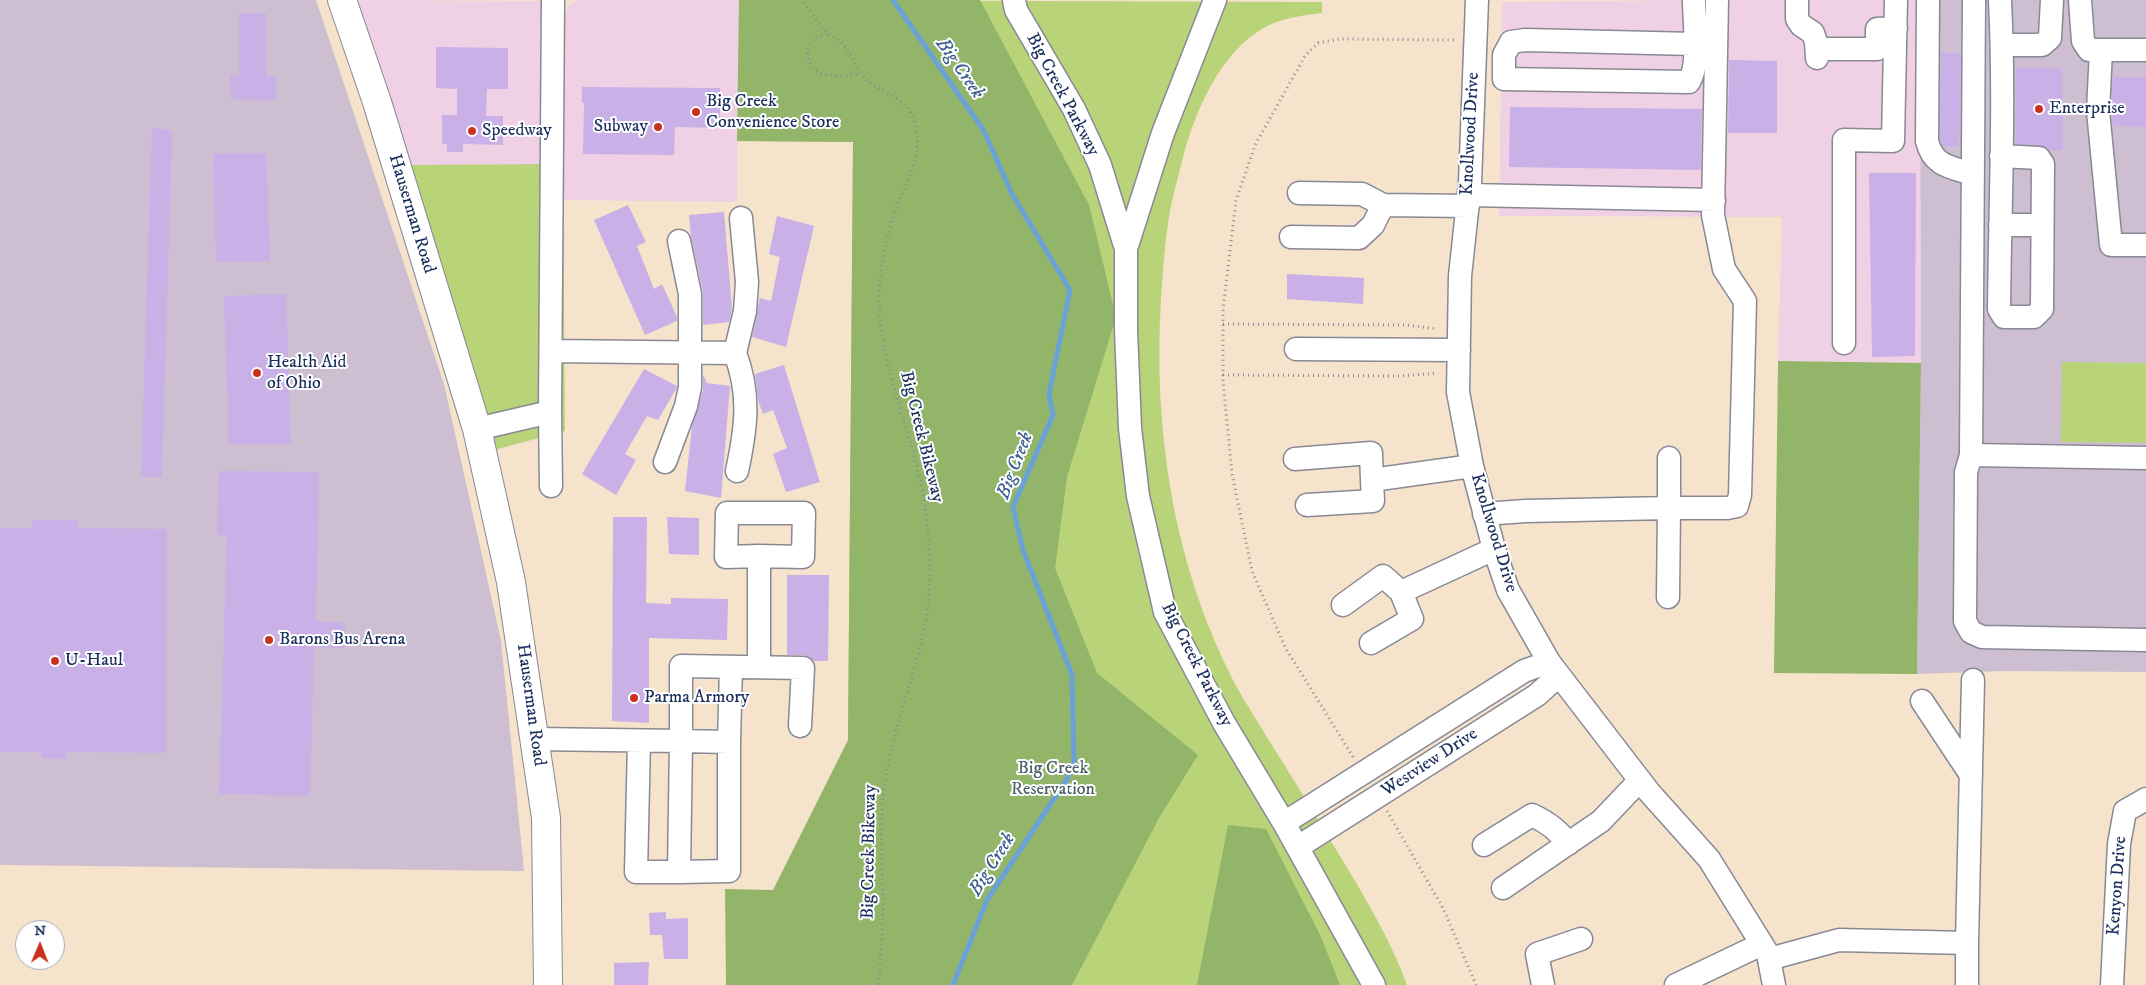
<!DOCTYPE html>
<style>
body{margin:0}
#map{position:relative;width:2146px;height:985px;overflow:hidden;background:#f6e3cc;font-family:"IM FELL DW Pica",serif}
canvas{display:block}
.north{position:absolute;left:15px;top:920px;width:50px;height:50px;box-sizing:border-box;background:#fff;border:1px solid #a4acbf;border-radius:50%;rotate:1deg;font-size:14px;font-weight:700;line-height:20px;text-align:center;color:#1b2f5e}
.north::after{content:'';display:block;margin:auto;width:18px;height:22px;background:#c8321e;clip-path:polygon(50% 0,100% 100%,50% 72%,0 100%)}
</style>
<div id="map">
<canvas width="2146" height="985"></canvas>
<div class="north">N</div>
</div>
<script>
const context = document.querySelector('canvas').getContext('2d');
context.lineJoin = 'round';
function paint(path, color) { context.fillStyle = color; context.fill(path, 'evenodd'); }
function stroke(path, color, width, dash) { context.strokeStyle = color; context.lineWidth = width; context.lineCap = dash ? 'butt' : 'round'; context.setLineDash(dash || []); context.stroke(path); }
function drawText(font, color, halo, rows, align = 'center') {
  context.font = font + ' "IM FELL DW Pica",serif'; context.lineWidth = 4; context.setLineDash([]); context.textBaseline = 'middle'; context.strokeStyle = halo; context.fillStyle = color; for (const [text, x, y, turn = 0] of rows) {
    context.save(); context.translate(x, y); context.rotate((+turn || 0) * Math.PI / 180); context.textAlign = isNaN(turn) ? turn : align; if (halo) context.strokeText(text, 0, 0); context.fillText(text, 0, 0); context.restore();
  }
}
const built = new Path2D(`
 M353,0L546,1L543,166L403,165Z
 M577,0H739L737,202L563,200V17L571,3Z
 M1689,0H1920L1921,363L1778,361L1782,217L1499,216L1502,2Z`);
const industrial = new Path2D(`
 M0,0H316L444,384L501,641L524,871L0,865Z
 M1920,0H2146V672L2004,671L1917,674L1921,363Z`);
const green = new Path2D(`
 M739,0L1322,2V13C1305,15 1290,17 1274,23C1223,44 1194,112 1182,162C1178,178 1173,194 1170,211C1165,240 1163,270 1161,299C1153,430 1173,564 1234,682C1244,701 1257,720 1268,739C1291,775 1313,811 1335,848C1362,892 1389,936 1407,985H841L846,973L853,142L738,141Z
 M563,164L565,431L494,450L403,165Z
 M2062,362L2146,363V443L2061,442Z`);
const forest = new Path2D(`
 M739,0H980L1089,205L1116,317L1067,477L1055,568L1097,673L1198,755L1159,818L1072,985H726L725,889L773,890L848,740L853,142L737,141Z
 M1778,361L1921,363L1917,674L1774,673Z
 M1228,825L1266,829L1321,937L1340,985H1197Z`);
const stream = new Path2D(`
 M893,0L984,131L1012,194L1070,290L1049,394L1053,415L1013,507L1023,550L1072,675L1074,763L1067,779L987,900L953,985`);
const building = new Path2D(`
 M239,13H266V76H276V100L231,99L230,76H239Z
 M436,47L508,48V89H487L486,116H503V145L463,144V152H447V144H442V115H457V89L436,88Z
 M1941,53H1961L1959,146H1943L1940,139Z
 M1729,60L1777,61V133H1728Z
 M2016,68H2062L2063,150H2049L2040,145L2016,144Z
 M2113,77H2146V127L2113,126L2111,111Z
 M582,87L720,88V128L675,127L674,155L583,154L584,103H582Z
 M1510,107L1702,109L1701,170L1509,167Z
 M152,128L172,130L162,477H141Z
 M266,153L270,261L216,262L213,154Z
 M1869,173H1916L1915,356L1872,357Z
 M628,205L646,242L637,246L654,289L662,284L677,317V321L645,335L594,220Z
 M724,212L732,309L729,322L703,325V292L691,237L689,215Z
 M777,216L814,226L786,347L752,337L760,298L771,301L780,257L769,254Z
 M1287,274L1364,278L1363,304L1287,299Z
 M286,294L291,444H229L224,296Z
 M784,365L820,482L786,492L773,454L787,448L773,410L763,414L758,400L755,374Z
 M644,369L677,386L676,389L658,420L647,416L625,454L636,460L616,495L582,474Z
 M703,375L707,383L730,386L721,498L685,491L692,426L703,390Z
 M219,471L319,472L316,621L345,623L344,648L314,647L310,796L219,794L227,535H217Z
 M613,517H647L646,603L671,604V598L728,599L727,640L649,638V723L612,721Z
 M667,517L699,518V555L669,554Z
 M32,520H78V528L167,529L166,753L67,752V759L41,758V752H0V528H32Z
 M787,575H829L828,661H814L804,655H787Z
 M666,912V919L688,918V959H664L662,935H650L649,913Z
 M649,962L648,985H614V963Z`);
const path = new Path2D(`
 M804,3C811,12 818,24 826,32C831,37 838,39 843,44C852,55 856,69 866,79C884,97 906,94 915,123C924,154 906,181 896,209C887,236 879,267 879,296C879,357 904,413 918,471C926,503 929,537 930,570C931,641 898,706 886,775C879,817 882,858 883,901C883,929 881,957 878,985
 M827,34C821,36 814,38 810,44C803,54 810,68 821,73C833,78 848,75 860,74
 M1223,324L1407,325L1437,329
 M1223,375L1399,376L1438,373
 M1353,757L1285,647L1252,571L1232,474L1223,381V309L1236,201L1255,145L1305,56L1318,43L1339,39L1457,40
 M1387,811L1443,908L1476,985`);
const minor = new Path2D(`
 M1014,0L1016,10L1074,109L1100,165L1126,249V330L1130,428L1138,496L1165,612L1224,723L1284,823L1374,985
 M1477,0L1470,183L1460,276L1458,392L1472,466L1494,549L1508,590L1549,662L1649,792L1709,859L1768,954L1774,985
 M1694,0C1694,23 1700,64 1689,82L1504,79V55L1511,42L1525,40L1694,44
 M1797,0V19L1801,25L1813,33L1816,42L1817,58
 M1928,0L1927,141C1933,166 1950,167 1973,174
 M1974,0L1971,455L1966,472L1965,621L1971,632L1982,637L2146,640
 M2000,0C2005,103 2000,206 1999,309L2004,317H2034L2042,309L2043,164L2039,158L2001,156
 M2080,0L2083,41L2089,50H2146
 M2002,45H2042L2050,38L2052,0
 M1817,49H1877V29L1896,28
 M2101,50L2098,111L2111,245H2146
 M1299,193L1362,194L1383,205L1468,206
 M1469,195L1714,200
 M2000,225H2042
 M1291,237L1359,238L1373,225L1383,205
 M1126,249L1163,133L1215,0
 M1844,343V140L1893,141L1896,0
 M1296,349L1459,350
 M551,351L735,353C751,395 746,429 737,471
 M735,353L745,311L747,282L741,218
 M550,412L551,486
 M477,429L550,412L553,0
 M1971,455L2146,458
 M1295,459L1371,453L1372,480L1472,466
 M665,462L686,406L690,387V294L679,241
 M1307,505L1373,501L1372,480
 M1484,514L1525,511L1669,508V458
 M1668,597L1669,508H1727L1737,506L1740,495L1745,301L1724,269L1713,215L1717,0
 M1343,605L1383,576L1401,592
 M1371,643L1412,619L1401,592L1494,549
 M759,667V556L803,557L804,513H727L726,557L759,556
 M1922,701L1971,775
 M535,739L681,741L679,872H636L639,741
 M729,742L731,667
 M1284,823L1524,671L1549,662
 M1484,845L1532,815C1547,822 1559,830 1568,844
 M1298,847L1537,695L1558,676
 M679,872L729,871V742L681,741V666L803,668L800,726
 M1503,888L1601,821L1640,780
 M1967,943V985
 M1769,959L1839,940L1967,943L1973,680
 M1543,985L1537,954L1581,939
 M1676,985L1762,944
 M2112,985L2119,844L2125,811L2146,799`);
const major = new Path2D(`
 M342,0L377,102L477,429L511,582L546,818L548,985`);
const markers = [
 [2039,109,5,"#c8321e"],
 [696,112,5,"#c8321e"],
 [658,127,5,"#c8321e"],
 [472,131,5,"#c8321e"],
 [257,373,5,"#c8321e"],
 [269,640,5,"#c8321e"],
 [55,661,5,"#c8321e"],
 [634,698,5,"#c8321e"]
];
const streetNames = [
 ["Big Creek Parkway",1062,95,62],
 ["Knollwood Drive",1471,134,-87],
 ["Hauserman Road",411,214,73],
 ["Big Creek Bikeway",921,437,76],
 ["Knollwood Drive",1493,533,73],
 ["Big Creek Parkway",1196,665,63],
 ["Hauserman Road",530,705,82],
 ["Westview Drive",1430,763,-33],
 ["Big Creek Bikeway",870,852,-89],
 ["Kenyon Drive",2118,886,-86]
];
const poiNames = [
 ["Big Creek",706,102],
 ["Convenience Store",706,123],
 ["Enterprise",2049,109],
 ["Subway",648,127,"right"],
 ["Speedway",482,131],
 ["Health Aid",267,363],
 ["of Ohio",267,384],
 ["Barons Bus Arena",279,640],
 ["U-Haul",65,661],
 ["Parma Armory",644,698]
];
const parkNames = [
 ["Big Creek",1053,769],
 ["Reservation",1053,790]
];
const waterNames = [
 ["Big Creek",959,69,55],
 ["Big Creek",1016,466,-69],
 ["Big Creek",993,865,-58]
];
paint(built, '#f0d0e4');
paint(industrial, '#cebed1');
paint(green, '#b9d379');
paint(forest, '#92b569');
stroke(stream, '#6aa2d8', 5);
paint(building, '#c9b0e7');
stroke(minor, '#888995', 25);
stroke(major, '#888995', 30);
stroke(path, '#888995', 3, [1, 4]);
stroke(minor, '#fff', 22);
stroke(major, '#fff', 28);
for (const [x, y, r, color] of markers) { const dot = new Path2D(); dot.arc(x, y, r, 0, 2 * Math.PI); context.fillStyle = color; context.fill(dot); stroke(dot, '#fff', 2); }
drawText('18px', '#1b2f5e', '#fff', streetNames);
drawText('18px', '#1b2f5e', '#fff', poiNames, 'left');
drawText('18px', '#4a6066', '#fff', parkNames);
drawText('italic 19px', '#3b5d8f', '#fff', waterNames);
</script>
